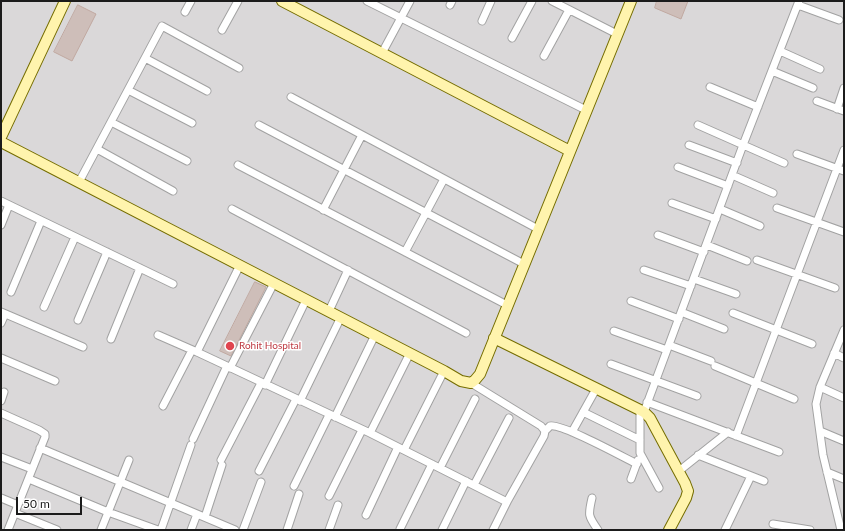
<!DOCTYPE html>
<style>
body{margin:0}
#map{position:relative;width:845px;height:531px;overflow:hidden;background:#eee7e0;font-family:Lato,sans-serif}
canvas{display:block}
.frame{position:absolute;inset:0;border:2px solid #1b1b1b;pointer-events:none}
.scale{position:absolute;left:16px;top:497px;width:66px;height:18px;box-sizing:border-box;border:2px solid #1b1b1b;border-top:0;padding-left:5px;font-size:12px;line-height:14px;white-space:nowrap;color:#1b1b1b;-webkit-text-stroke:3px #fff;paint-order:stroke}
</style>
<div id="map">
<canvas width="845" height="531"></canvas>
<div class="frame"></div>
<div class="scale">50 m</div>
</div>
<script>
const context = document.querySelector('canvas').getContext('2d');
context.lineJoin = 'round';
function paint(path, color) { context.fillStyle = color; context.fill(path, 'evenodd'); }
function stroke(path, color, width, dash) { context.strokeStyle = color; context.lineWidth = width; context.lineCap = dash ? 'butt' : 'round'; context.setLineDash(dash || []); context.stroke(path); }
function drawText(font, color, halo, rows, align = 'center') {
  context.font = font + ' Lato,sans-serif'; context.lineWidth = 3; context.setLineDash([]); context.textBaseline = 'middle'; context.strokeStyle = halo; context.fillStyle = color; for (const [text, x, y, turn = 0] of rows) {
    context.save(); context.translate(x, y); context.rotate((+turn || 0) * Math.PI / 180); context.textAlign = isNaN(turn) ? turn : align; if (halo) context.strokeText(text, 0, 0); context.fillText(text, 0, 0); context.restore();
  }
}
const residential = new Path2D(`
 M1,1H844V530H1Z`);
const building = new Path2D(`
 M657,1H688L681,19L655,8Z
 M78,5L96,14L72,61L54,52Z
 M255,282L266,287L231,356L220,351Z`);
const street = new Path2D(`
 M367,1L586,110
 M552,1L617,34
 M450,5L452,1
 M798,5L839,20
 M185,12L191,1
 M482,21L491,1
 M222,30L238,1
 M512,38L532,1
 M780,51L820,69
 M382,53L410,1
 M544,56L569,10
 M145,58L207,91
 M772,71L813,88
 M710,87L758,107
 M128,90L192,123
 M291,97L538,229
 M817,101L844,111
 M837,109L844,88
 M111,122L187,161
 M259,125L524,264
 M698,125L784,163
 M689,145L737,163
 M97,149L173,191
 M797,154L844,171
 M238,165L507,305
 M678,167L728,186
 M732,175L773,193
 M79,182L162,26L239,68
 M1,201L173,284
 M672,203L716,219
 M777,208L844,232
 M232,209L466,333
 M720,209L760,226
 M323,210L362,135
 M1,225L9,205
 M658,235L704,252
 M707,245L747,261
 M405,252L444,179
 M757,260L835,288
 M644,270L691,286
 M694,279L736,294
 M11,292L41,221
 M631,301L679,319
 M44,307L75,237
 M329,311L348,270
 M1,312L83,347
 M681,312L724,329
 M733,313L812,344
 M78,320L107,252
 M1,323L5,314
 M614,331L667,350
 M158,335L197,352L370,433L507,502
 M111,339L140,268
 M669,345L711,361
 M197,352L240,265
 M834,353L844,358
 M1,358L55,381
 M611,364L697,396
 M715,366L794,399
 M230,368L274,283
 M471,383L541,426L545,431
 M265,385L306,300
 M820,387L844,398
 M1,401L4,392
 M300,401L341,317
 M647,402L779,452
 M163,406L192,350
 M640,410V453L659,488
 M583,412L640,440
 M644,412L743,145L799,1
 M1,413L39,430L45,434V437L8,530
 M335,417L375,335
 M820,431L844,441
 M572,432L596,389
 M370,433L410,353
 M736,436L844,150
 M193,439L227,366
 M40,448L235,530
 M404,450L444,371
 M698,455L764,481
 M1,457L32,469
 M221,460L261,383
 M440,468L475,399
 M259,471L296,399
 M679,471L728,432
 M827,472L844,479
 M29,479L108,512L158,530
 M631,479L638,460
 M474,485L509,418
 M294,486L329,415
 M329,496L362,430
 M1,498L18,505
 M592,498C588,515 588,516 598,530
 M15,513L57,530
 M366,515L398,447
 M205,517L222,465
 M773,524L810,530
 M400,529L432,464
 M101,530L129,460
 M161,530L191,445
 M191,530L197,514
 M243,530L261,482
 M287,530L299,494
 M329,530L338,505
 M442,530L466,481
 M493,530L508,500L544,436L545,431L550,426C561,423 623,457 637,464
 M725,530L751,476
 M841,530L823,455L816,404L820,387L844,330`);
const secondary = new Path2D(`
 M282,1L570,151
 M1,137L65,1
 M1,142L444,371L461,381L471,383L475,380L480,374L631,1
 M494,338L644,412L650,418L685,483L688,491L686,498L669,530`);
const markers = [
 [230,346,5,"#e0444e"]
];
const healthNames = [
 ["Rohit Hospital",239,346]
];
paint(residential, '#dad8d9');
paint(building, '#cebeb9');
stroke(building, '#c1a9a1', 1);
stroke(street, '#a2a2a2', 9);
stroke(secondary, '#756d00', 12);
stroke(street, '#fff', 7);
stroke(secondary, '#fff4ad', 10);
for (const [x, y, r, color] of markers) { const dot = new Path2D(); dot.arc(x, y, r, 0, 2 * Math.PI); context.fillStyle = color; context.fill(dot); stroke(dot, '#fff', 1.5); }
drawText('10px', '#be3a42', '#fff', healthNames, 'left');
</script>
